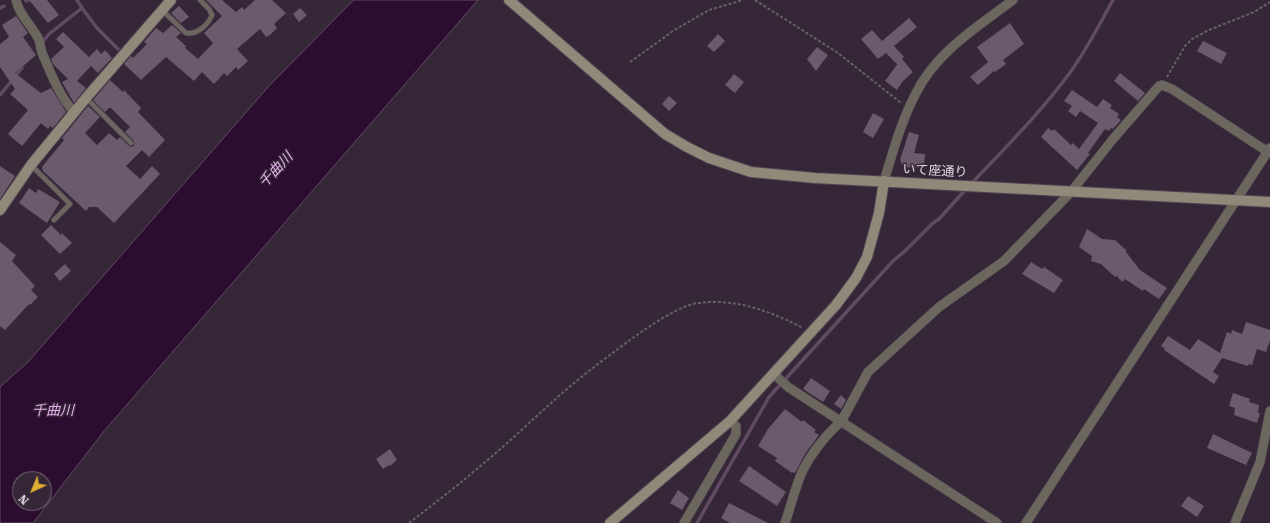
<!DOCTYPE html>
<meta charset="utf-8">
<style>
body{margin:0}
#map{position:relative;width:1270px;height:523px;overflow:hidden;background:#352737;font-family:"Roboto Serif",serif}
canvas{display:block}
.north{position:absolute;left:12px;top:471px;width:40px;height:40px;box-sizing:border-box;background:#352737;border:1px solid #7a6d7b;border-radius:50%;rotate:224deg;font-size:11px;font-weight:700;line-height:16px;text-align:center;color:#e1d7e2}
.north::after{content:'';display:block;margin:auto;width:14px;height:18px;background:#e3ae34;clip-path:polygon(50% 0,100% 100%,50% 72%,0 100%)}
</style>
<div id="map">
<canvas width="1270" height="523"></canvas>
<div class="north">N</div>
</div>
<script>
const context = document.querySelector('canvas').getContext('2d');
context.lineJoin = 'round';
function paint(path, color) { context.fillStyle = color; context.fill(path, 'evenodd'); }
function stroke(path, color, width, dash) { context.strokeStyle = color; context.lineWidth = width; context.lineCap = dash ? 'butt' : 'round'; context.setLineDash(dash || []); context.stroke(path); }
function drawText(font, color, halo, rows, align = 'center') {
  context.font = font + ' "Roboto Serif","Noto Sans JP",serif'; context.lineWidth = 3; context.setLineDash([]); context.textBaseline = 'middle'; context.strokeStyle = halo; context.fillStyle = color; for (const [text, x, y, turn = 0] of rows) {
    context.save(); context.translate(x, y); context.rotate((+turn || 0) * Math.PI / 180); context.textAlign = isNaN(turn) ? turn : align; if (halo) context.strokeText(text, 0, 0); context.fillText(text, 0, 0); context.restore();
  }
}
const water = new Path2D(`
 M354,0H478L104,431L33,523H0V387L28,362L269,86ZM20,479H44V503H20Z`);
const stream = new Path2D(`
 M77,0L82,8
 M26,1L28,0
 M0,8L4,6
 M44,40L49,34L82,8L97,28L118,49
 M0,95L22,68
 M971,184C1005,148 1040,113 1069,74C1086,51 1099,25 1113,0
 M697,523L769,397L893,261L906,250L933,223L939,219L967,188`);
const building = new Path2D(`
 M29,0H47L59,15L48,23Z
 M206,0H222L236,12L242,7L244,10L255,0H272L286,13L274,24L277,28L270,35L266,37L260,29L237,49L248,61L238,70L236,67L227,76L224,73L214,84L202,72L194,81L166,57L141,80L124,64L131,56L133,58L147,44L144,42L156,28L163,33L172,25L181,33L176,37L186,46L185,48L198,59L213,43L204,33L222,16Z
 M179,6L189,17L181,23L171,13Z
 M300,8L307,15L299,22L293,14Z
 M16,16L28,33L23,37L36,55L15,73L41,93L51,88L66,112L53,128L50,126L48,129L41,123L22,146L8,134L28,110L10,94L15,89L0,67V44L9,37L2,25Z
 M909,18L917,27L894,46L904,57L902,59L913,72L902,82L897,90L885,81L899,62L897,64L886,53L878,59L861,39L872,30L882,41Z
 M1010,23L1024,44L1003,60L1006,64L995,72L994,71L978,85L970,77L988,62L977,47Z
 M63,32L89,57L97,49L101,54L105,50L112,58L98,73L91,66L77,81L86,88L74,103L62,82L68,79L53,64L51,59L64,47L56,39Z
 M718,34L725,41L714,52L707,46Z
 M1203,41L1227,53L1221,64L1197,51Z
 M817,47L828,55L816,71L807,59Z
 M1120,73L1145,93L1138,101L1114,81Z
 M734,74L744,82L735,93L725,85Z
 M110,80L123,92L124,90L141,108L138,112L165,140L149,157L142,150L126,166L140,179L152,166L160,174L114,223L97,207H89L86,211L43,171L42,167L64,140L62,138L88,106L100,117L85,133L97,145L109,133L117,140L120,137L129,146L132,147L134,145V141L125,132L130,127L111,108H109L105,112L93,100Z
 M1072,90L1097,107L1103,99L1112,105L1110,108L1119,114L1117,117L1121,120L1113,129L1111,128L1109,131L1105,129L1088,153L1090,154L1077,170L1041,137L1048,128L1052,131L1054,129L1071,145L1073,143L1079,149L1098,123L1080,111L1076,117L1068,111L1072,106L1064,101Z
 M669,96L677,103L669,111L662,104Z
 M873,113L884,119L873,138L863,132Z
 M909,132L919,135L914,153L925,154L924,168L904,167L900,160Z
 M0,166L15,176L0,199Z
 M29,188L36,193L38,189L60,202L47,223L19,203Z
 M51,225L61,235L62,233L72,243L60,254L41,235Z
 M1087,229L1102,239L1115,240L1126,250V252L1140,270L1167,288L1159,299L1144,289L1143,291L1125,279L1122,282L1117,276L1115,277L1101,264L1091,261L1092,256L1079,247Z
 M0,242L16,255L12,261L35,286L31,290L38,297L30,305L29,304L5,330L0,326Z
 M1031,262L1042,269L1044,267L1063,280L1054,293L1022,274Z
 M65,264L71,271L60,281L54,274Z
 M1246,322L1270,330V340L1266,352L1257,349L1252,365L1249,364L1248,366L1222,358L1213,372L1219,376L1214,384L1164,350L1165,349L1161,346L1168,336L1190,350L1198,339L1220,353L1227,332L1231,334L1232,330L1242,334Z
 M811,378L830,391L823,402L803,389Z
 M1233,393L1250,399L1249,402L1259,405L1258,413H1260L1257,423L1234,415L1235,408L1229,406Z
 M841,395L846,400L841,409L834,404Z
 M785,409L802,422L803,420L816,430L814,432L819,435L805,454L795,473L793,472L792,473L775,461L777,458L758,446L768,429Z
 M1213,434L1252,453L1246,465L1207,448Z
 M390,449L397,460L390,466L389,465L383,469L376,459Z
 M749,466L786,492L777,506L739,481Z
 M678,490L689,498L682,510L670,503Z
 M1188,496L1204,506L1197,517L1181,506Z
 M729,503L768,523H730L721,518Z`);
const path = new Path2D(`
 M755,0L838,53L901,103
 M630,62L673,31L709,10L743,0
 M1167,77L1185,46L1192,39L1209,30L1254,12L1270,2
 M409,523C435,503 461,483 485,462C513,439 539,413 567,389C588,371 611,354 634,337C650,326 678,306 698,303C735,298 770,311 803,328`);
const lane = new Path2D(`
 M162,10L186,33C197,35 208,25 212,15L209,9L200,0
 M86,98L131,143
 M31,165L70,204L54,220`);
const street = new Path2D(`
 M16,0C19,16 33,26 39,40C41,45 40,50 43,55C51,74 60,97 74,112
 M884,181C893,152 901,122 915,95C935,53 977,27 1013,0
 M774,374L788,387L997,523
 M684,523L736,434V426L730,421
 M785,523C791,506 795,487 803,470C811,454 827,433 841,422L868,372L939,307L1004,261L1071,192L1113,139L1159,86L1162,85L1172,89L1268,152
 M1026,523L1270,148
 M1235,523L1260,462L1270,411`);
const secondary = new Path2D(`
 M509,0L665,134L687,147L709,158L751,172L815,178L1270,202
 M0,210L31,165L86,98L171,0
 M610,523L730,421L836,305L856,278L867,257L879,213L884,181`);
const streetNames = [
 ["いて座通り",935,171,3]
];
const waterNames = [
 ["千曲川",276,170,-47],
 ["千曲川",53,411]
];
paint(water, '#2b0e2f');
stroke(water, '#624a65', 1);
stroke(stream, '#624a65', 3.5);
paint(building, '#6a5a6c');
stroke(lane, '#514352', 6);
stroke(street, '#514352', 10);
stroke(secondary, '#514352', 12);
stroke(path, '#6a5d6c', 2, [3, 2]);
stroke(lane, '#6c675e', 4.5);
stroke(street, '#6c675e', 9);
stroke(secondary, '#908879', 10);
drawText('13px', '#e1d7e2', '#352737', streetNames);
drawText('italic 14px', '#e5b0eb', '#352737', waterNames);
</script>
